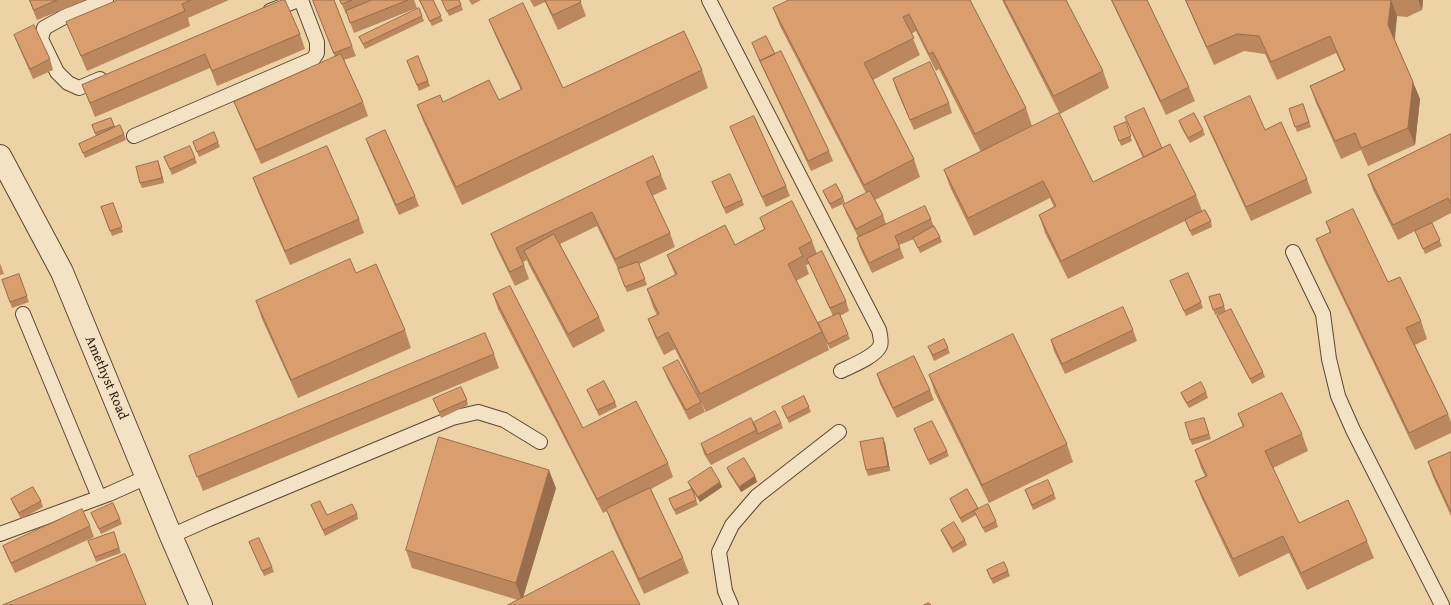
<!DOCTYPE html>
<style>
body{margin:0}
canvas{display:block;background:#ecd2a5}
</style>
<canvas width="1451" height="605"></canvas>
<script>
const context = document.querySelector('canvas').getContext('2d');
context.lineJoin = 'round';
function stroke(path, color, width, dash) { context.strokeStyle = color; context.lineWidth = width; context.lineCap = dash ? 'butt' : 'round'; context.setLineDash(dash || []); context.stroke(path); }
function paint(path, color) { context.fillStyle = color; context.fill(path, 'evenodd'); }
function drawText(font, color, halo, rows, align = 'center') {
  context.font = font + ' "Gentium Book Plus",serif'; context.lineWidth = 3; context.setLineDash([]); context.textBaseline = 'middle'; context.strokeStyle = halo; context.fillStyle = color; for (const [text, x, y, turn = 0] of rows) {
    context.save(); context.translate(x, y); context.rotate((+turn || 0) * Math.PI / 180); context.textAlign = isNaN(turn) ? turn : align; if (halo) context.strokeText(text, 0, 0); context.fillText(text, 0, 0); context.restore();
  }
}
const lane = new Path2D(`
 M709,0L879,330C880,335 882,342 880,346C875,357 851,366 841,371
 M270,11L298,0
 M100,79L79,88L68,83L57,72L41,39L44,28L66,16L106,0
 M134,136L313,59L317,53V42L301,0
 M1293,252L1323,314L1329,359L1338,396L1353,430L1442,605
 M23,314L99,497
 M0,534L109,494L147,477
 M171,536L209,519L452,418L478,412L504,420L540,442
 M731,605L725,591L719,552L732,525L757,496L839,432`);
const street = new Path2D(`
 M0,156L62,272L171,536L201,605`);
const wall = new Path2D(`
 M29,0H86L37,20Z
 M118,0H229L188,18L190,26L87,71L66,22Z
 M282,0L300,34L305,49L217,86L210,68L95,117L82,85Z
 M313,0L352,46L356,56L344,60L363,102L368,116L261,164L240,117L234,102L335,57Z
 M340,0H414L417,8L354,33L347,14H346Z
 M419,0H433L443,21L432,26Z
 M442,0H459L463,10L449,16Z
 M469,0H481L472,5Z
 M530,0H580L586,16L558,30L545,2L534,7Z
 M970,0L1026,108L1032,126L993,146L1093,182L1143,158L1129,127L1125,117L1162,148L1196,195L1202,211L1211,221L1212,227L1192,236L1185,221L1068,279L1045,233L1039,215L1054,207L1050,198L974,236L950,187L944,170L981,152L939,69L936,71L916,31L911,34L920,55L873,80L914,159L920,177L875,200L883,215L886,224L931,219L934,227L940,237L942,242L920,253L914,239L899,245L904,258L872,273L860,248L857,238L858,237L847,215L843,205L866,193L780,26L773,8Z
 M1002,0H1066L1103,71L1109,88L1060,114Z
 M1111,0H1147L1189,87L1195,101L1166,115Z
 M1185,0H1423L1422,10L1407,17L1397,16L1395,40L1420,99L1415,145L1368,166L1361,150L1341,159L1316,103L1310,86L1344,70L1336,53L1277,80L1265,54L1244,51L1214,65Z
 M422,16L424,21L365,49L359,37Z
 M489,20L563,88L702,70L708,88L462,205L424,123L417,105L443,102L499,100L521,90L496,37Z
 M14,35L50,59L53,70L33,79L18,45Z
 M752,43L775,54L829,151L833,161L811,171L764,71L760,62Z
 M409,66L428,81L430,86L419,91Z
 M893,79L949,103L952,113L914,130L896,89Z
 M1303,104L1311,127L1297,132L1289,109Z
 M1204,117L1265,130L1307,179L1312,193L1251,221L1210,132Z
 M111,118L115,127L124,134L126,140L85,158L79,144L96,136L92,125Z
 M1179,121L1203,130L1205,135L1190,143L1181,127Z
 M1126,122L1132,141L1121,146L1114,127Z
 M730,127L786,186L790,196L766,207L734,137Z
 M214,132L220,147L199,157L193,142Z
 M1451,134V213L1432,223L1442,246L1425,254L1415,231L1398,240L1373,190L1368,175Z
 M366,139L415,196L419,206L399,215L370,150Z
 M164,157L195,158L197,163L172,175Z
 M158,161L160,167L164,183L142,188L140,183Z
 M661,175L667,189L652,196L670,233L675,247L639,264L647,285L627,292L618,269L597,226L560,244L599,317L605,331L573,348L529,265L527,260L523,262L529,279L515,286L497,249L491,234Z
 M253,178L359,219L364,233L290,265L258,192Z
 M712,182L742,200L744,205L726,214Z
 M823,191L843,197L845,203L832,209L825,196Z
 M113,203L123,232L112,236L101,207Z
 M760,218L812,241L817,254L846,301L849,311L840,316L850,339L830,349L826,341L829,350L706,412L675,349L664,355L655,337L648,319L657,315L653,307L647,289L675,275L667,255L735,245L764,229ZM809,264L833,316L818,323L796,281L809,274L806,265Z
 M1326,222L1388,282L1421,321L1427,339L1415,345L1448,414L1451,422V433L1415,450L1323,257L1316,239L1330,233Z
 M0,263L4,274L0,275Z
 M356,273L405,330L411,348L298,398L262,319L256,301Z
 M19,274L29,302L12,308L2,280Z
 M1170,281L1201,302L1203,308L1186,316Z
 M493,294L583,428L668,463L673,477L651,489L683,558L689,573L644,594L611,523L607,511L603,513L498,309Z
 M1220,294L1226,312L1215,315L1209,297Z
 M1217,316L1263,372L1265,377L1252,384L1219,321Z
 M1133,330L1137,341L1065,374L1054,351L1051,340Z
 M928,347L948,348L950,353L934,361Z
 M494,354L499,368L203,491L189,456Z
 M663,368L701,402L705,412L689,420L667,378Z
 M877,374L930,390L934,400L897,418L880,384Z
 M929,375L1067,444L1073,462L989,503L935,393Z
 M587,390L615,402L617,407L599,416Z
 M1206,392L1208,398L1189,408L1183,398L1181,393Z
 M433,399L467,400L468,405L441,418Z
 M782,407H809L811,412L789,423Z
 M1238,414L1302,434L1308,451L1273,468L1299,523L1367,541L1374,558L1307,590L1289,553L1239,577L1202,499L1195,481L1205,476L1201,468L1195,450L1243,427Z
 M1204,418L1211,439L1192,445L1190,440Z
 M753,423H781L783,428L711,465L704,454L701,444Z
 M914,429L947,451L949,456L930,465Z
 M885,443L890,471L868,476L866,470Z
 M1451,452V516L1433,477L1428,462Z
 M727,468L755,476L757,482L741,492L729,473Z
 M688,482H720L722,487L700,502L693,492L698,505L676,515L669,499L691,489Z
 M556,488L523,597L518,600L412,568L406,550Z
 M967,489L978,509L996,521L998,527L985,533L976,515L962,523L952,504L950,499Z
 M1025,490L1054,494L1056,499L1033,510Z
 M11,499L41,501L43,507L21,519L13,504Z
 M311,505L327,515L357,514L358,519L325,536Z
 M91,513L120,519L122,524L101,534Z
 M90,526L94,537L15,573L7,556L3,546Z
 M941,530L965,540L967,545L953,553L943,535Z
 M114,532L121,553L96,562L88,541Z
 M249,542L272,567L274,572L264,576Z
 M987,570L1008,571L1010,576L993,584Z`);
const shadedWall = new Path2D(`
 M1391,0L1397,16L1394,42L1388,25Z
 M1418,0H1423L1422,10Z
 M1413,82L1420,99L1415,145L1408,128Z
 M158,161L160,167L164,183L162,178Z
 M883,438L885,443L890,471L888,466Z
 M549,470L556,488L522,601L516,583Z
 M755,476L757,482L741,492L739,487Z
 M720,482L722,487L700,502L698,497Z`);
const building = new Path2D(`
 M30,0H57L34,10Z
 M118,0H191L182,4L185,11L81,56L66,22Z
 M282,0H285L300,34L212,71L205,54L90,103L82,85Z
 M313,0H334L352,46L334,53Z
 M340,0H352L342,4Z
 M372,0H408L350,23L346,11Z
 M420,0H433L441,16L430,21Z
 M442,0H459L461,5L447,11Z
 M545,0H580L581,2L553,15Z
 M789,0H970L1026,108L975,134L933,52L929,54L909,14L903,17L914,38L864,63L914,159L864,185L773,8Z
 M1004,0H1066L1103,71L1054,96Z
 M1112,0H1147L1189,87L1161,101Z
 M1186,0H1391L1388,25L1413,82L1408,128L1361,148L1355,133L1335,141L1310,86L1345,70L1330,36L1271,62L1259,36L1237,34L1207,47Z
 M523,3L563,88L684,31L702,70L456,187L417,105L440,95L443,102L489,80L499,100L522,89L489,20Z
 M419,8L422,16L363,44L359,37Z
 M34,25L50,59L30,69L14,35Z
 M766,36L775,54L760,61L752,43Z
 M781,51L829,151L808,161L760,61Z
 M341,54L363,102L256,150L234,102Z
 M418,56L428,81L417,85L407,61Z
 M930,62L949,103L910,120L893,79Z
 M1250,96L1265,130L1281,122L1307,179L1246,207L1204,117Z
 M1303,104L1309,122L1295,127L1289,109Z
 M1144,108L1162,148L1144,157L1125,117Z
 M1059,113L1093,182L1170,144L1196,195L1061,261L1039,215L1056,206L1043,181L968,218L944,170Z
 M1194,113L1203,130L1188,138L1179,121Z
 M754,116L786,186L762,197L730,127Z
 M111,118L114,126L95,133L92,125Z
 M1126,122L1131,136L1119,141L1114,127Z
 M120,125L124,134L83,153L79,144Z
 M385,130L415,196L396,205L366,139Z
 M214,132L218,142L197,152L193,142Z
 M1451,134V204L1448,198L1393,225L1368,175Z
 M190,146L195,158L170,169L164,157Z
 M327,146L359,219L285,251L253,178Z
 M653,156L661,175L646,182L670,233L615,259L592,212L516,248L524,265L510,272L491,234Z
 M158,161L162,178L140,183L136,167Z
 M730,174L742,200L724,208L712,182Z
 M836,184L843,197L830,204L823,191Z
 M870,191L883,215L856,229L843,205Z
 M792,201L812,241L799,248L803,256L788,264L822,332L700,394L668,332L657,338L648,319L659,314L647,289L677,274L667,255L725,225L735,245L765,229L760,218Z
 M113,203L122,227L110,231L101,207Z
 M925,206L931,219L895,236L900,248L869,263L857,238Z
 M1353,209L1388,282L1400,277L1421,321L1406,328L1448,414L1409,433L1316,239L1331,232L1326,222Z
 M1205,210L1211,221L1190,231L1185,220Z
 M1432,223L1440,240L1423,249L1415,231Z
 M934,226L940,237L918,248L913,238Z
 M554,234L599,317L568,334L524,251Z
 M822,251L846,301L830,308L807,259Z
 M350,259L356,273L376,264L405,330L291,380L256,301Z
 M638,262L645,279L625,287L618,269Z
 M1188,273L1201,302L1184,311L1170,281Z
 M19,274L27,296L10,302L2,280Z
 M510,286L583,428L636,401L668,463L597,499L493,294Z
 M1220,294L1224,306L1213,310L1209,297Z
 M1123,307L1133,330L1062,364L1051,340Z
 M1231,309L1263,372L1250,379L1217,316Z
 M839,313L848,334L828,344L818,323Z
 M485,333L494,354L197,477L189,456Z
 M1013,334L1067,444L982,485L929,375Z
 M944,339L948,348L933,355L928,347Z
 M914,356L930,390L893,408L877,374Z
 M678,360L701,402L686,410L663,368Z
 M604,381L615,402L597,410L587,390Z
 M1201,382L1206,392L1187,403L1181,393Z
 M461,387L467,400L439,412L433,399Z
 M1282,393L1302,434L1265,451L1299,523L1348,500L1367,541L1301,573L1283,536L1233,559L1195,481L1207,476L1195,450L1244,426L1238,414Z
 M804,396L809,407L787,418L782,407Z
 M775,411L781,423L758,434L753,423Z
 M751,418L757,430L707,455L701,444Z
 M1204,418L1209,434L1190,440L1185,423Z
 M932,421L947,451L928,460L914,429Z
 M439,437L549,470L516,583L406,550Z
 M883,438L888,466L866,470L860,442Z
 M1451,452V512L1428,462Z
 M744,458L755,476L739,487L727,468Z
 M711,467L720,482L698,497L688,482Z
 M1048,480L1054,494L1032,505L1025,490Z
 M33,487L41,501L19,513L11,499Z
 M650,488L683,558L639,579L606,509Z
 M692,489L696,500L674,510L669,499Z
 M967,489L978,508L960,518L950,499Z
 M320,501L327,515L352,504L357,514L323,530L311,505Z
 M113,503L120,519L99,529L91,513Z
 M988,504L996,521L983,528L974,511Z
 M82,509L90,526L11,563L3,546Z
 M954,522L965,540L952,548L941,530Z
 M114,532L119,548L95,557L88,541Z
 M259,538L272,567L262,571L249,542Z
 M613,551L640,605H508Z
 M125,554L146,605H3Z
 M1004,562L1008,571L991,579L987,570Z
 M929,603L931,605H924Z`);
const streetNames = [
 ["Amethyst Road",106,378,67]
];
stroke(lane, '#5a4734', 16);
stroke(street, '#5a4734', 24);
stroke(lane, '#f3e2c4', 14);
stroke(street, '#f3e2c4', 22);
paint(wall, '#bb875f');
paint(shadedWall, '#986e4d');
paint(building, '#d99d6e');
stroke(building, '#986e4d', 1);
drawText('14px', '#2a190e', '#f3e2c4', streetNames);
</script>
